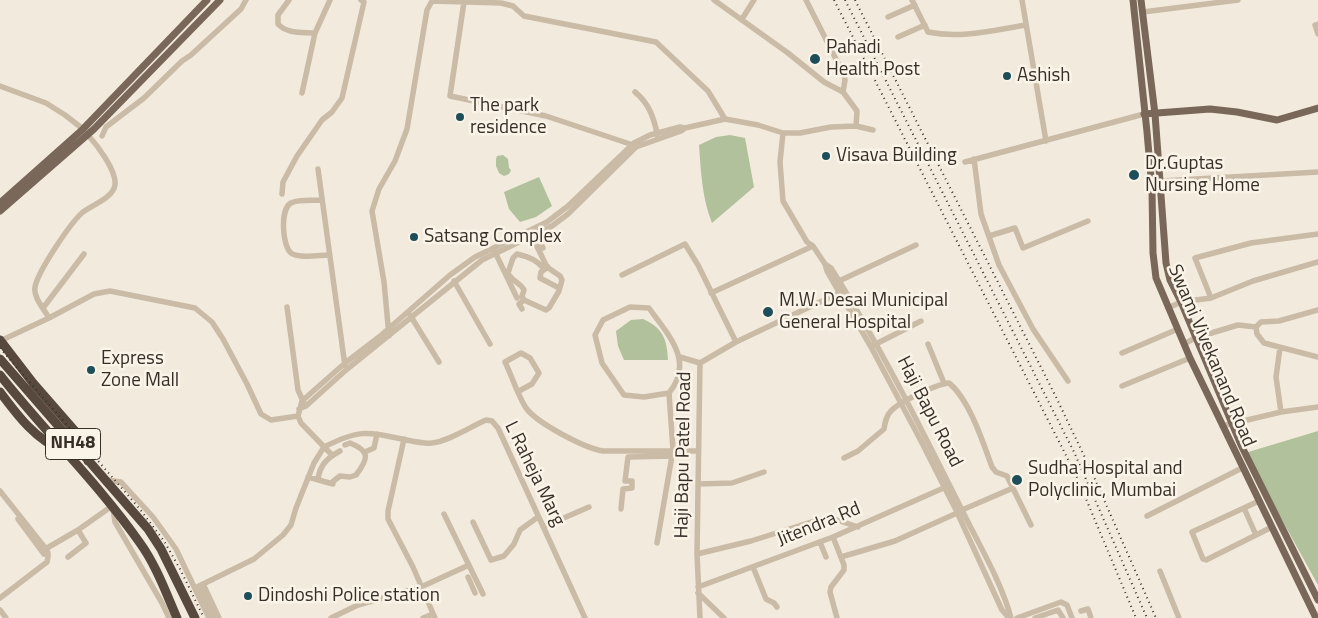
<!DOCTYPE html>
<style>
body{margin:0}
canvas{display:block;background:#f2eadc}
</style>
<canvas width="1318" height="618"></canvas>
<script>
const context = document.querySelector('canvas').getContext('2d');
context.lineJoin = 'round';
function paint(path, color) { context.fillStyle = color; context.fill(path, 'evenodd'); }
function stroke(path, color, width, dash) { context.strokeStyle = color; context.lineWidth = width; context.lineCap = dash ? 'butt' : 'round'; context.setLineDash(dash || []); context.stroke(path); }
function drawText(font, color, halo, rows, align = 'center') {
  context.font = font + ' "Titillium Web",sans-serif'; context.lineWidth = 5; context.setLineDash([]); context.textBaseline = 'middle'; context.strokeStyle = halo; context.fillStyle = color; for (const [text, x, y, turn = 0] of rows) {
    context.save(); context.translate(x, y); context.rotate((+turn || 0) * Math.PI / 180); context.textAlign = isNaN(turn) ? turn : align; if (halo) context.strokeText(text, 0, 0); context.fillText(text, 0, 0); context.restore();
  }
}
const green = new Path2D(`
 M730,135L745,138L754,187L712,223C702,198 701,172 699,145L716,137Z
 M503,155L508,159L509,168L511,170L509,174L504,176L499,173L496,166V159L497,156Z
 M539,177L552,206L536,217L520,222L509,209L504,192Z
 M643,319C663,328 667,339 668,360H624L618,346L616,331L631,320Z
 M1318,431V585L1245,453Z`);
const minor = new Path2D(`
 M289,0L278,15V24C287,34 302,32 315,33
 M806,0L844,75L845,80L843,92
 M912,0L928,32C961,39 994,30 1026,25
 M1022,0L1046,141
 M464,2L450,96L546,116L630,144L634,147
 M1143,12L1238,0
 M888,17L915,5
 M742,19L754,0
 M1318,24L1315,25L1318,34
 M898,37L925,25
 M0,86L46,103L65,115L83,129
 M635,92C650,104 654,119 658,137
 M302,93L315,33L330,0
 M856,126L873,130
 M783,133L780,162L783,201L807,242L813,246L825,264
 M102,136L106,127L144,98L182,61L191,55L241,9L246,0
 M974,159L981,214L999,265L1033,329L1068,381
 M965,162L1144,114
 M318,169L345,366
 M1161,181L1318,172
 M282,194L283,182L297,156L322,120L332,112L342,98L364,2L361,0
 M322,200C313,201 299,199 291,203C280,209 282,245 291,253C298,259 320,255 329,255
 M536,232L543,248
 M531,234L547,267L560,276L562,280L559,291L549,308L546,310L524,300L522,296L524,290C520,282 511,281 508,273L513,258L517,254C526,256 537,260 542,267
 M989,236L1015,228L1023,248L1088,221
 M495,252L517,298
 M548,267L541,272L540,278L559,288
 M622,275L685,244L698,265L736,342
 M454,281L490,344
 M839,281L916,245
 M711,293L813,246
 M1211,298L1195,258L1251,243L1318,234
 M287,307L298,390L304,403
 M630,307L649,308C668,335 695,361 669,393L644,397L624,395L602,363L595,335L603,320Z
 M43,308L84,254
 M1168,308L1181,302L1211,298L1253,281L1318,262
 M522,309L519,304L524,300
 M410,315L439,362
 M49,318C44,309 33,297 35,287C38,271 71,222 83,212C92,205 113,198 115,185C117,171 97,145 88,135
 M1256,327L1257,334L1264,343L1318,357
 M389,336L384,282L372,211L379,189L395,161L407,129L427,10L432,1L501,3L513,6L524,16L656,42L708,91L725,119
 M0,341L49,318L94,294L110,291L195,308L212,322L223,339L247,384L261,414L271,420L298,416
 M928,344L944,383
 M1184,344L1195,338L1238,325L1256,327L1261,322L1279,321L1318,310
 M874,345L921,321
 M1280,348L1276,377L1281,412
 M1122,353L1178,329
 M680,357L700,363
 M1122,386L1190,358
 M519,391L532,384L539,373L530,358L521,353L505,362C512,376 517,394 526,408C537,423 584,448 603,451H698
 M299,409L306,406L346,370L482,260L552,226L568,214L636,147L681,131L685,128
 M1222,426L1281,412L1318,407
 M404,439L388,511V519L413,567L435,618
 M324,447C358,430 365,431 402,439C412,441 422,444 432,443C449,441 470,427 486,420L492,421L498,428L585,618
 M365,452L374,448L377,434
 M332,455L301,423L298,416L302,401L345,363L379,337L450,275L475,257L547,222L568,206L634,143L650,135L680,127L685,128L725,119L758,125L783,133H800L831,127L856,126L857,111L843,92L824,82L788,53L714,0
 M844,458L858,451L884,429C885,422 886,416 891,411C899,402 937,384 949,383C969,399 983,442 992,467L996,472L1007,476L1031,525
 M308,477L333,484
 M318,479C320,465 327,458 340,451
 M106,480L121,482L153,517L176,549L209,618
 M331,483L340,476L350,477L356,475C369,458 370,451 350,443L345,445
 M698,484L732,483L764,472
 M0,491L46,549L48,553V557
 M1259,501L1192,532L1203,559L1206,560L1272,527
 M1244,508L1256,535
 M113,509L115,522L162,603L169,618
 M621,509L623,489L632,488V481H625L628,457L672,456
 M962,510L1013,488
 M444,514L483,594
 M1147,516L1242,468
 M18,519L44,554
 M473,522L491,560L504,556L514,544L520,530L538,517
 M543,527L589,507
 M78,530L112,506
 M833,537L844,565V570L831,587L830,592L837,618
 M820,542L826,557
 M657,543L673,450L669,393
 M42,551L78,530L86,543L68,557
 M697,554L751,541L824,518L834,519L858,527
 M841,557L895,541L957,513
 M753,567L766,599L774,603L777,607
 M1160,571L1179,618
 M468,577L475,593
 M203,584L219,618
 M199,586L214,618
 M698,587L833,537L948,486
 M195,588L254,559L283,535L291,525L296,508L314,463L324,447
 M698,593L724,618
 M0,598L47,562L48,557
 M0,610L6,618
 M1081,611L1088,609L1091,618
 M331,618L358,605L421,587L469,565
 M423,618L433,614
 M700,618L697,554L700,363L736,342L841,292
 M1009,618L1002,610L956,510L921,441L871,347L827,271L825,264L831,268C879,344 919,424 959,504C976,540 1001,580 1011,618
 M1017,618L1061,602L1067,605L1072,618
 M1035,618L1058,610L1063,618`);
const major = new Path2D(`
 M1133,0L1147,132L1152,189L1153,253L1156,278L1190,358L1316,618
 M1141,0L1155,114L1166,263L1170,280L1181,302L1241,445L1318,600
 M1144,114L1210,109L1237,112L1277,120L1318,108
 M0,203L83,129L207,0
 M0,211L94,129L220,0`);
const highway = new Path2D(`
 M0,340L33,383L88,446V461
 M0,359L148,529L161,549L195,618
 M0,375C45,432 98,483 140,543C156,565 166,593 177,618
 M0,392C18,416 35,439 63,451`);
const rail = new Path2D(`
 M834,0L1076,475L1136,618
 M845,0L1074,452L1147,618
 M855,0L1055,395L1090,468L1156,618
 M0,348L139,508L164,541L180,569L204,618`);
const markers = [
 [815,59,6,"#1d4e59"],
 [1007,76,5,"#1d4e59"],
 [460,117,5,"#1d4e59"],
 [826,156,5,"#1d4e59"],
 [1134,175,6,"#1d4e59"],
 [414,237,5,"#1d4e59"],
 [768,312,6,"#1d4e59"],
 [91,370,5,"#1d4e59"],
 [1017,480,6,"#1d4e59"],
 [248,596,5,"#1d4e59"]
];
const shields = [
 [73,444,55]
];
const shieldNames = [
 ["NH48",73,444]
];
const poiNames = [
 ["Pahadi",826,48],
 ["Health Post",826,70],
 ["Ashish",1017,76],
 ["The park",470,106],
 ["residence",470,128],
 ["Visava Building",836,156],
 ["Dr.Guptas",1145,164],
 ["Nursing Home",1145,186],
 ["Satsang Complex",424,237],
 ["M.W. Desai Municipal",779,301],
 ["General Hospital",779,323],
 ["Express",101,359],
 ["Zone Mall",101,381],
 ["Sudha Hospital and",1028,469],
 ["Polyclinic, Mumbai",1028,491],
 ["Dindoshi Police station",258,596]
];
const streetNames = [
 ["Swami Vivekanand Road",1211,356,67],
 ["Haji Bapu Road",929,412,63],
 ["Haji Bapu Patel Road",684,455,-89],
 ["L Raheja Marg",534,474,64],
 ["Jitendra Rd",819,525,-22]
];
paint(green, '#b0c19b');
stroke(minor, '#cabba7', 5.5);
stroke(major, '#796759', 7);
stroke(highway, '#58493f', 9);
stroke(rail, '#372e28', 2, [1, 4]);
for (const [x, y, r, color] of markers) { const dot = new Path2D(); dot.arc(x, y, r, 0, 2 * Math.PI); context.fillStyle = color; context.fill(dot); stroke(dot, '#faf4e8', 2); }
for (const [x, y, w] of shields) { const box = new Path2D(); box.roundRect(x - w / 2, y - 15.5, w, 31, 4); context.fillStyle = '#faf4e8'; context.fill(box); stroke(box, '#372e28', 1); }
drawText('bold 18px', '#372e28', null, shieldNames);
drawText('19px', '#372e28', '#faf4e8', poiNames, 'left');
drawText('19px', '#372e28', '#faf4e8', streetNames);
</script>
